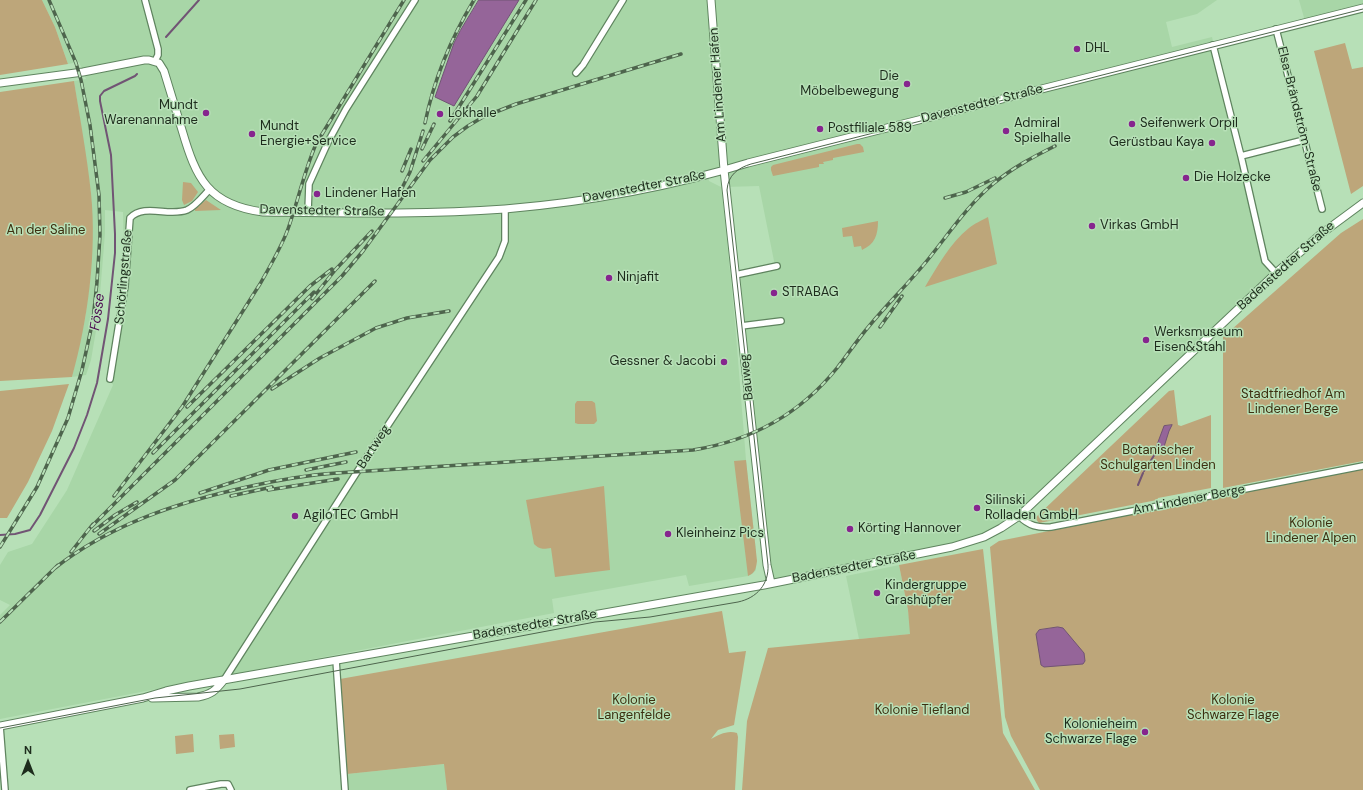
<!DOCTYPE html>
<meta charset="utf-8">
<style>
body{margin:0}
#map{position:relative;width:1363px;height:790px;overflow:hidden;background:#b7e0b7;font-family:"DM Sans",sans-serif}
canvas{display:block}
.north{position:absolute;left:8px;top:742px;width:40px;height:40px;-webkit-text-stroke:3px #b7e0b7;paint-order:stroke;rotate:0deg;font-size:11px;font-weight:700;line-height:16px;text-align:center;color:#1d2c1c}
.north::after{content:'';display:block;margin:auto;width:14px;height:18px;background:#1d2c1c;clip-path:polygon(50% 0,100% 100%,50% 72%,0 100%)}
</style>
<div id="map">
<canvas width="1363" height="790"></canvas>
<div class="north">N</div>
</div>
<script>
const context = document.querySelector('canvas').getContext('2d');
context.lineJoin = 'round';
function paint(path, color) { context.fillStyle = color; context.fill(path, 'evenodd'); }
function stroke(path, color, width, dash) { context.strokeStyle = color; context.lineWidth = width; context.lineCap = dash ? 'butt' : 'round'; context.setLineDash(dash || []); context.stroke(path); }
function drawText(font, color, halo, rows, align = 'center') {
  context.font = font + ' "DM Sans",sans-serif'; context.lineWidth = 3; context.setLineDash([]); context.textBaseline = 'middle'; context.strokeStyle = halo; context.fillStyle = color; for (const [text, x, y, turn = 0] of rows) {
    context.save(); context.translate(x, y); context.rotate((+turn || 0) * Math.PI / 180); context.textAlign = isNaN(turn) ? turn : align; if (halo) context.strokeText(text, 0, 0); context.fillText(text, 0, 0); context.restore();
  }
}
const built = new Path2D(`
 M42,0H1217L1197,14L1166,22L1172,47L1212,37L1265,261L1276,273L1019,516L984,537L771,583L735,274L775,266L759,186L725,187L724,171L708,174L709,181L721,187L725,221L735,322L746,460L756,551V570L752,574L748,576L689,586L686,575L552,599L554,613L0,719V615L10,605L0,600V565L8,552L32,544L67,490L113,385L108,376L118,317L124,259L123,212L105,210V233L98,319L91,360L86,375L72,377L85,319L90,280L92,234L91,194L74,81L86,79L79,62L68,64L55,27Z
 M1299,0H1363V6L1305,21Z
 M899,565L908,610L911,634L859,639L846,576Z
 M445,764L447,790H348L347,774Z`);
const green = new Path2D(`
 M0,0H42L55,27L68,64L0,75Z
 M1345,43L1352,69L1363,67V186L1351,194L1314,51Z
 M74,81C80,118 87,156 91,193C97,252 88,320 72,377L0,381V92Z
 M857,144H860L863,147L864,152L833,158V160L823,162L824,164H819V167L773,176L771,170V167L773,165Z
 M183,182L191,183L198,192L192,201L184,205L182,200Z
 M206,200L221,210L195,211V209Z
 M988,217L997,264L925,287C937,267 950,243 969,228C974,224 982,220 988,217Z
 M1363,219V461L1223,488V337L1341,233Z
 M878,221C878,235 875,244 862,250L861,246L854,247L852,236L843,237L842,228Z
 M69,384L52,431L28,482L7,518H0V391Z
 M1174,390L1178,425L1181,426L1211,415V488L1158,498L1157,500L1039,523L1035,518L1169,391Z
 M577,401H592L595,403L597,421L594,424H578L575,423V404Z
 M746,460L757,561C756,569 755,573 748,576L734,461Z
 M1363,468V790H1040L1011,736L1005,717L990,547L999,541Z
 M604,486L610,570L555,577L551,548C544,549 540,550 534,544L526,500Z
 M983,549L1003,733L1035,790H742L747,721L768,648L910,634L908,610L899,565Z
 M722,611L729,653L746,651L734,725L718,730L711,739C719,735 727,730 737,733L738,737L735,790H447L444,764L347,774L340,679Z
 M193,734L194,752L176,754L175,736Z
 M234,734L235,747L220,749L219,735Z`);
const water = new Path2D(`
 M479,0H519L454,106L435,97L454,43L460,31Z
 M1172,425L1169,431L1163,450L1155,454V450L1164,426Z
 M1058,627L1063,628L1084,653L1085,661L1083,664L1044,667L1041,665L1036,634L1039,630Z`);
const stream = new Path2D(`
 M166,37L199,0
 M1144,471L1155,454
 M1138,485L1143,473
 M0,535L15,534L30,530L40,515L74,448L87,415L97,383L108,319L115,253V234L111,155L100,101V96L104,91L135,76L137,74`);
const minor = new Path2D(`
 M145,0L158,49V55L155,61
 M1276,29L1322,209
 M1213,45L1241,156L1265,261L1276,273
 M576,73L583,65L623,0
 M1241,156L1304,140
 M308,212L309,184L328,142L346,109L415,0
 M735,275L777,266
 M741,326L781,321
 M110,379L125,286L130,218C144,203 169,217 187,210C196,206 203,196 210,189
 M1019,516C1029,526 1038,528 1051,527L1363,466
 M336,660L345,790
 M224,680L357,472L499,257L505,241V209
 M0,726L5,790
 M190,790L221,784H228L231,790`);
const tertiary = new Path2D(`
 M711,0L724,170L767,565L771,583
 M0,83L83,72L144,60H149L159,63L164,71C170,91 176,110 182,130C196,178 208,205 263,212C344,213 425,215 505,209C587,202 670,187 748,163L1363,8
 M152,698L198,697C212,694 215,691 224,680
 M0,726L143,698L166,691L189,686L764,585L952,547L984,537L1001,528L1019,516L1276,273L1321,234L1363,203`);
const tram = new Path2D(`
 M0,728L155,698L240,689L595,622L650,617L738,602C757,598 769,584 768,565L727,190C728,175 738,168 751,164L1363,9`);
const rail = new Path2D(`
 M450,121L526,0
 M425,123C434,79 451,38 474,0
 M422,149L434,124
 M423,161L477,96L536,0
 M402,171L411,149
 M400,192L410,172L423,131
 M945,198L966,192L995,178
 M312,299L336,269L372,231
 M880,327L902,296
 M272,389L320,358L376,328L407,318L449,311
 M187,407L310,286L332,269
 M153,453L314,292
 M306,470L346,462
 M268,490L338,479
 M200,493L269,470L356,452
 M114,496L182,407L260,284C270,266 281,248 288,229C298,201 304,172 316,144L404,0
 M231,496L272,487
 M91,527L342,276L363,251L430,160L453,137L468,126L483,117L516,104L681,54
 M94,531L115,515L137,502
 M99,534L175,480L375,281
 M0,547L37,487L68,418L82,370L93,320L97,282L100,235L99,195L90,125L81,80L76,63L49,0
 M71,552L93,524
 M55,568C111,524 179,502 247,487C278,480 306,475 337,473L693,450C750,441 800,414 837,368C848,354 858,339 870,325C889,302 911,281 930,257C950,232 968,205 993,184C1012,168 1033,157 1055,146
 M0,622L58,565`);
const markers = [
 [1077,49,4,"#86258e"],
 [907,84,4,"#86258e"],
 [206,113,4,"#86258e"],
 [440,114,4,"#86258e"],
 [1132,124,4,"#86258e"],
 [820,129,4,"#86258e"],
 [1006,131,4,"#86258e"],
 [252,134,4,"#86258e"],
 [1212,143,4,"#86258e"],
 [1186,178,4,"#86258e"],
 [317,194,4,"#86258e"],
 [1092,226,4,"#86258e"],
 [609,278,4,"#86258e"],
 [774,293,4,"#86258e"],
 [1146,340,4,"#86258e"],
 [724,362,4,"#86258e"],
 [977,508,4,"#86258e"],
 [295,516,4,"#86258e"],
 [850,529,4,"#86258e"],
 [668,534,4,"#86258e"],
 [877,593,4,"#86258e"],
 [1145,732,4,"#86258e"]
];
const poiNames = [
 ["DHL",1085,49],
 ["Die",899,77,"right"],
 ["Möbelbewegung",899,92,"right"],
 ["Mundt",198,106,"right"],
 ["Warenannahme",198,121,"right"],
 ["Lokhalle",448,114],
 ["Admiral",1014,124],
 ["Spielhalle",1014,139],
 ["Seifenwerk Orpil",1140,124],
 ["Mundt",260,127],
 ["Energie+Service",260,142],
 ["Postfiliale 589",828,129],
 ["Gerüstbau Kaya",1204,143,"right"],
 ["Die Holzecke",1194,178],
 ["Lindener Hafen",325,194],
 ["Virkas GmbH",1100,226],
 ["Ninjafit",617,278],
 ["STRABAG",782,293],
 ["Werksmuseum",1154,333],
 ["Eisen&Stahl",1154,348],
 ["Gessner & Jacobi",716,362,"right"],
 ["Silinski",985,501],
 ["Rolladen GmbH",985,516],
 ["AgiloTEC GmbH",303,516],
 ["Körting Hannover",858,529],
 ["Kleinheinz Pics",676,534],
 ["Kindergruppe",885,586],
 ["Grashüpfer",885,601],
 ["Kolonieheim",1137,725,"right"],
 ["Schwarze Flage",1137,740,"right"]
];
const streetNames = [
 ["Am Lindener Hafen",718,85,-94],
 ["Davenstedter Straße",982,104,-14],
 ["Elsa-Brändström-Straße",1299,119,76],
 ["Davenstedter Straße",644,187,-11],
 ["Davenstedter Straße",322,211,1],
 ["Badenstedter Straße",1286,266,-42],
 ["Schörlingstraße",124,277,-85],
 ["Bauweg",747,377,-96],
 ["Bartweg",374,447,-57],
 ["Am Lindener Berge",1189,500,-11],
 ["Badenstedter Straße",854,567,-11],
 ["Badenstedter Straße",535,625,-10]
];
const parkNames = [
 ["An der Saline",46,231],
 ["Stadtfriedhof Am",1293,395],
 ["Lindener Berge",1293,410],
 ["Botanischer",1158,451],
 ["Schulgarten Linden",1158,466],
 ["Kolonie",1311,524],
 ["Lindener Alpen",1311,539],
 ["Kolonie",634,701],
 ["Langenfelde",634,716],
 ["Kolonie",1233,701],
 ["Schwarze Flage",1233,716],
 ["Kolonie Tiefland",922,711]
];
const waterNames = [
 ["Fösse",98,312,-82]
];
paint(built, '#a8d6a7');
paint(green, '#bda67a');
paint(water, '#956599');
stroke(water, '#715474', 1);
stroke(stream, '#715474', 2);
stroke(minor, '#5f845f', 8);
stroke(tertiary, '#5f845f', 9);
stroke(minor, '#fff', 5.5);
stroke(tertiary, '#fff', 7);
stroke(tram, '#4e654d', 1);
stroke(rail, '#4e654d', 3.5);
stroke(rail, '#b7e0b7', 2, [6]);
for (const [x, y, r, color] of markers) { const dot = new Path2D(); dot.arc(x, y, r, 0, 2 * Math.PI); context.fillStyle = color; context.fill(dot); stroke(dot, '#b7e0b7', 1.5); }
drawText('13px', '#1d2c1c', '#b7e0b7', poiNames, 'left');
drawText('13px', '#1d2c1c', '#b7e0b7', streetNames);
drawText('13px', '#3d2f10', '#b7e0b7', parkNames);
drawText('italic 14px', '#4a0a4f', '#b7e0b7', waterNames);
</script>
